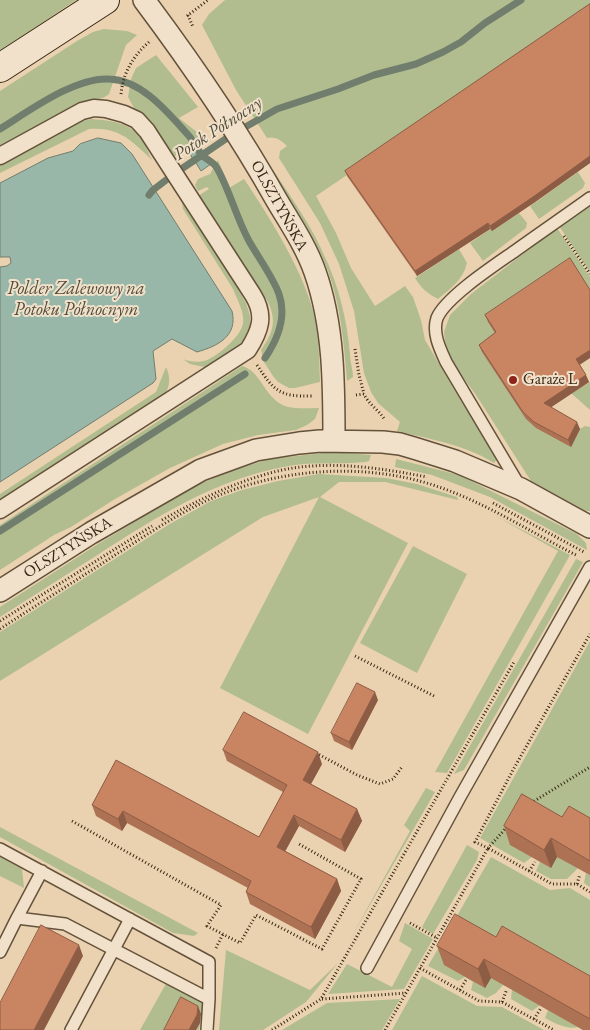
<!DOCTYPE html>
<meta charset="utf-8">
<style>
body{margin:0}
canvas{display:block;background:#ead1af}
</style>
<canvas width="590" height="1030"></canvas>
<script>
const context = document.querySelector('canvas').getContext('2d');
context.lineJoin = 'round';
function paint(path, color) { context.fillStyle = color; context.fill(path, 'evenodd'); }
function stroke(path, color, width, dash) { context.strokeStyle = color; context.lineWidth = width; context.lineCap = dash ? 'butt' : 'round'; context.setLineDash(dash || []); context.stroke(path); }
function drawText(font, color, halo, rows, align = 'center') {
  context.font = font + ' "EB Garamond",serif'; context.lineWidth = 4; context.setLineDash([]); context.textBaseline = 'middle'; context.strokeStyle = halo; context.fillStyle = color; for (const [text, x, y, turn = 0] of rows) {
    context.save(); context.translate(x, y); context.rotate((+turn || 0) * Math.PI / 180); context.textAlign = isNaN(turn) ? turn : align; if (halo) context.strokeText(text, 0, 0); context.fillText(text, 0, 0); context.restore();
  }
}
const green = new Path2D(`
 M0,0H76L0,51Z
 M225,0H590V10L316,196L336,233L351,268L375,306L405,286L413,297L421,320L425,340L461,401L498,458L494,463C466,445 429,439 397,431L400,422L378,403L371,392L364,373L354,311L339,264L320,223L279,158L280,151L287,146C281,140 276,136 267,138L236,90L202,25L209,14Z
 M104,29L127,31L137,35L126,45L109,94C102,101 88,100 79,102L0,147V91L77,41L93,32Z
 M156,55L198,107L179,118L202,136L197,142L175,156L146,117L134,108L128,97L131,79L136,68Z
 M91,119C108,120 131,123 141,138C146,145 148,153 152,160C131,140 119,127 89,129L0,173V163L78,122Z
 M264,157C284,187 310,222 324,255C339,286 347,320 350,354C350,362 353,370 353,377L347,381C344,344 341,307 328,271C313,230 286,194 262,158Z
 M218,160L229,188L244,179C267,213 298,263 310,301C319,327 319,355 320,382L295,388H289L278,382L273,376L264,362L261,350C273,333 277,321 268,302L198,196L209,189L207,187L198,191L195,185L198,179L210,174Z
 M578,172L585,183L583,188L539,219L530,206Z
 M182,203L186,207L217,252L246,303L250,316V325L244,341L237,348L209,368L190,364L183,359C190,362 200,363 207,360C219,355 240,337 243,324C245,313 237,299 233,289L183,209Z
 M590,206V272L559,226Z
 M519,213L527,223L526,228L483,261L470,243L490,229L492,231Z
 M557,228L590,277V291L537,426L580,429L585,426L590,427V511H586L531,481L476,395L451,361L445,342L444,332L450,315L471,294Z
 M459,249L467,263C463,280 451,288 438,299C428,294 421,288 415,278Z
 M242,366C262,371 264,400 288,407C298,409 309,408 319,408L315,419L307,425L296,430L258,435L223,444L170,468L115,499L71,527L54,535L0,570V525Z
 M166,367C171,377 170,387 164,396L0,502V494L156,392Z
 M590,382V410L571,393Z
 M332,452L371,455L369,461L366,462C338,465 310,461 283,467C215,480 156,517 99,554C66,575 33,596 0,617V607L98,544L191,488L228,472L269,459Z
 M396,459L459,475L577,534L586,543L587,550L490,497L432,475L395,467Z
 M319,474L386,478L417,484L457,497L458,500L385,482H339L320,497L408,543L308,734L220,688L319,497L263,517L0,681V632L168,525L211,501L242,490L278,481Z
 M494,515L570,555L447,773L435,772L558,551Z
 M413,546L467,574L417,673L360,643Z
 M576,559L583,562L464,770L454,774Z
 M590,641V887L584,883L586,873L578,868L567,879H551L536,871L540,862L532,857L524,863L480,838Z
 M426,788L435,792L348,943L410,831L404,825Z
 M0,827L198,933L194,936L173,933L0,837Z
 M467,845L479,852L477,860L433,934L422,927Z
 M0,857L22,869L24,888L0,876Z
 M491,857L550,890L570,888L590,900V1030H583L578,1027C568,1030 554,1023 545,1018L548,1010L540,1005L532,1011L511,999L512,989L503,985L496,993L487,998L471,990L473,982L465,977L458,981L428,966Z
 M405,923L433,939L404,989L328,994L347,964L392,987L412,949L399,941Z
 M226,950L310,990L338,963L306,1002L263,1030H219Z
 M422,976L477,1006L502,1007L544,1030H392Z
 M167,982L204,1003L199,1030H140Z
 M400,999L382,1030H282L327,1003Z`);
const water = new Path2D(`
 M98,138L121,143L132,154L232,311C238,336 218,346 197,352L172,339L153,351L156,379L153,383L0,482V267L7,266L11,263L10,257H0V183L48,158L73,151L80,144Z
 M197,142L211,164L201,171L196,163L192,164L190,161L193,159L187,149Z`);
const stream = new Path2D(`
 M0,129C29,111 75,77 109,79C143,80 169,114 190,137C194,143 197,151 203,156C207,160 214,162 217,168C230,191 236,217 249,241C258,257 273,277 279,294C287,317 278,339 265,358
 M149,195L153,190L174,174L233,134L277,109L338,89L374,75L416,64L443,52L461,42L485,23L521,0
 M0,531L245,374`);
const path = new Path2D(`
 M188,15L193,27
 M187,16L208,0
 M121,94C123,73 133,56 149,42
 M564,236L590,274
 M355,349L359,375L364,394
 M257,365C274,391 280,397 312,396
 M356,395L364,394C369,405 379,410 385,420
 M493,503L584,552
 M162,520C200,499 239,480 282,470C330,460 380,468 427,477
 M0,621L152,526
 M0,629C38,604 77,580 115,555C145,536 174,516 206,501C276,468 365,461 439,487C488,504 532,533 578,556
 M355,656L436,697
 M316,753L357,775L380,784L393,779L402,767
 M531,803L590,767
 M72,821L221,905L207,926L240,943L256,915L322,949L361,879L299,844
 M507,827L488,848L475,842L513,770L590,634
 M529,871L535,862
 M577,884L580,874
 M410,923L437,938
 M216,948L223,934
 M420,968L479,1001L502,1002L554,1030
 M460,990L466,980
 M322,999L406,993
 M502,1002L507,989
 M534,1019L541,1008
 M272,1030L321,999L514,662
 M385,1030L488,848L552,884H577L590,892`);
const service = new Path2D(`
 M519,485L446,362C440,349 432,333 437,318C446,297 495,265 515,251C540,233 565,216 590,198
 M0,849L209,962V999L207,1030
 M17,918L42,871
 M0,952L17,918L65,924L209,999
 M367,968L460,797L590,567
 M71,1030L130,919`);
const pedestrian = new Path2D(`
 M0,156L82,111L94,108L106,109L124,114L137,120L147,131L253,295C266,316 260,331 248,350L0,510`);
const minor = new Path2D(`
 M144,0C192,64 237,130 276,199C290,223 306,246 315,272C334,326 334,385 334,441
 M0,591L91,533L201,470L256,450L299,443L320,441L383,442L400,444L417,449L455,461L521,489L590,527`);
const secondary = new Path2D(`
 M0,68L105,0`);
const wall = new Path2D(`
 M590,4V163L535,202L492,231L490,229L417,276L347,176L345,171Z
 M485,315L580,365L589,382L551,407L580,429L571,447L536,428L526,419L482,352L479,345L495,333L488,322Z
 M378,700L352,750L334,741L331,733Z
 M223,750L322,764L311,784L357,809L362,821L345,852L299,826L285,851L337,879L341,891L315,939L250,904L246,892L248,888L127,823L122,831L96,816L92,805L259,837L283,792L227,761Z
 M562,817L590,818V875L557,857L551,868L510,845L504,826Z
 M496,937L590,976V1030H583L491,978L485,988L444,965L437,946Z`);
const shadedWall = new Path2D(`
 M590,156V163L535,202L492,231L490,226Z
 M488,223L490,229L417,276L415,271Z
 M590,350V358L578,366L576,359Z
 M586,375L589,382L547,410L544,403Z
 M577,422L580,429L571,447L568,440Z
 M375,692L378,700L352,750L349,742Z
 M318,752L322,764L307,791L303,780Z
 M357,809L362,821L345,852L341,840Z
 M123,811L127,823L122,831L118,819Z
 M294,815L299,826L281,859L277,847Z
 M551,838L557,857L551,868L544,850Z
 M337,879L341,891L315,939L311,927Z
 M79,945L83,956L44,1030H34Z
 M484,959L491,978L485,988L478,969Z
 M198,1006L201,1014L200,1023L196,1030H189Z`);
const building = new Path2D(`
 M590,4V156L533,197L490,226L488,223L415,271L345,171Z
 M570,258L590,290V350L576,359L586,375L544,403L577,422L568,440L534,422L523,412L479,345L496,332L485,315Z
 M357,683L375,692L349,742L331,733Z
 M244,712L318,752L303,780L357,809L341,840L294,815L277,847L337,879L311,927L246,892L251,881L123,811L118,819L92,805L116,760L259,837L287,785L223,750Z
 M522,794L562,817L569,806L590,818V861L551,838L544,850L504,826Z
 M455,914L496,937L502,926L590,976V1019L484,959L478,969L437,946Z
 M41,925L79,945L34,1030H0V1003Z
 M181,997L198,1006L197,1015L189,1030H164Z`);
const markers = [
 [513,380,5,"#8f2418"]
];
const streetNames = [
 ["OLSZTYŃSKA",279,206,61],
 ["OLSZTYŃSKA",68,548,-32]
];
const poiNames = [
 ["Garaże L",523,380]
];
const waterNames = [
 ["Potok Północny",218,129,-33],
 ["Polder Zalewowy na",76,289],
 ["Potoku Północnym",76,310]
];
paint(green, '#b1bd8f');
paint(water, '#98b7a8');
stroke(water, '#727e6d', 1);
stroke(stream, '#727e6d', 7);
stroke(service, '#64523b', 14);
stroke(pedestrian, '#64523b', 19);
stroke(minor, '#64523b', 24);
stroke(secondary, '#382814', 30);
stroke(path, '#382814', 3, [1, 2.5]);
stroke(service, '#f1e1cb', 11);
stroke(pedestrian, '#f1e1cb', 16);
stroke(minor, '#f1e1cb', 21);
stroke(secondary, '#f1e1cb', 28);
paint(wall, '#ad7254');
paint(shadedWall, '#8d5c45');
paint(building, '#c98462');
stroke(building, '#8d5c45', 1);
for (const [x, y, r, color] of markers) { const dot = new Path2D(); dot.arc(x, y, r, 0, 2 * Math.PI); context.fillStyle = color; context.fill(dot); stroke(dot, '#f1e1cb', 2); }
drawText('16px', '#382814', '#f1e1cb', streetNames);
drawText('16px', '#382814', '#f1e1cb', poiNames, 'left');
drawText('italic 18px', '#504c39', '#f1e1cb', waterNames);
</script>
